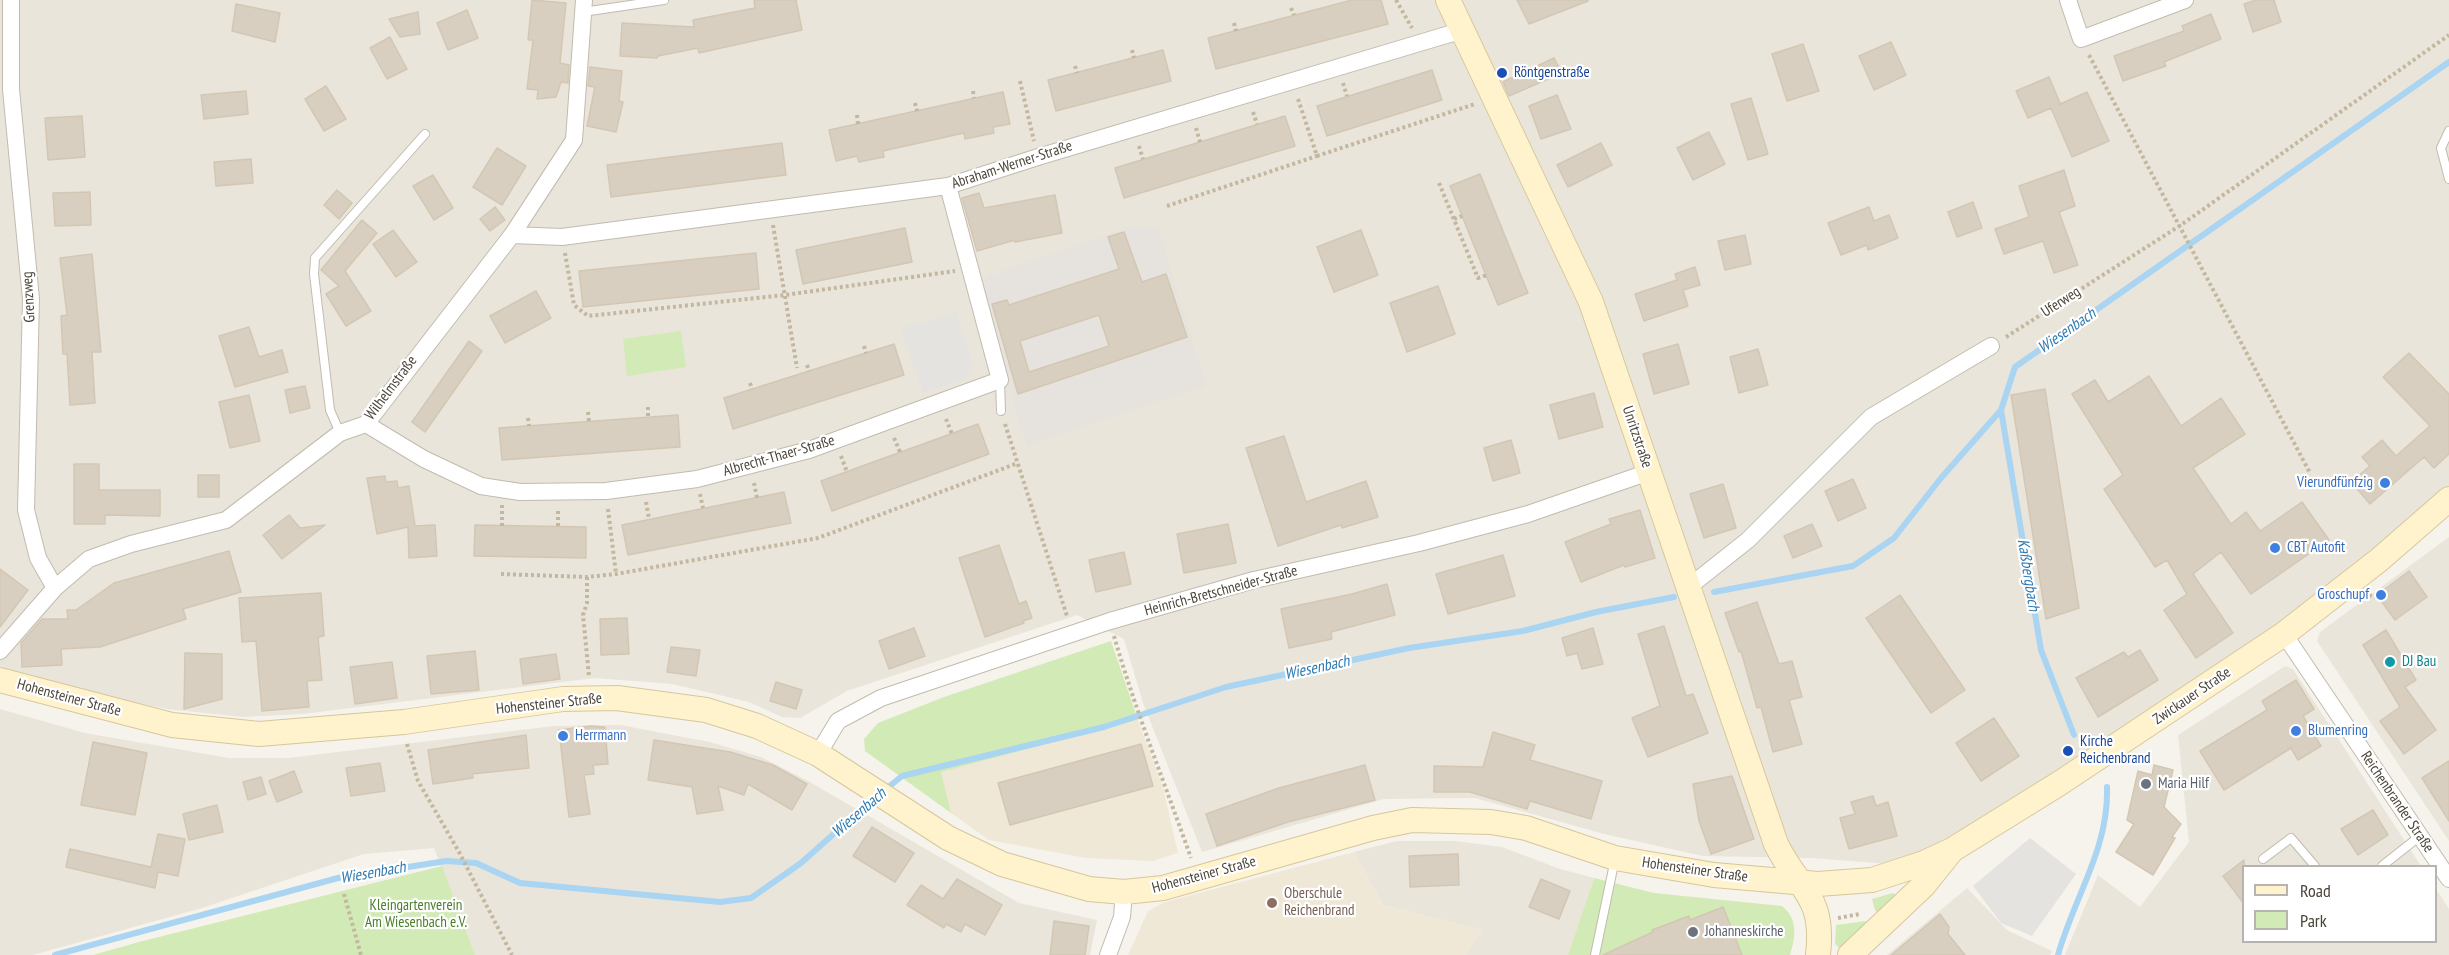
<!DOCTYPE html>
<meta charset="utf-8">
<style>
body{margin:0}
#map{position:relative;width:2449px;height:955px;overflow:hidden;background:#f6f3ec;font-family:"PT Sans Narrow",sans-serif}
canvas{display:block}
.legend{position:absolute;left:2242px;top:865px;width:195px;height:78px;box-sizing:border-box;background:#fff;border:2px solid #b7b4b0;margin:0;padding:8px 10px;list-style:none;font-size:18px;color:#4b4439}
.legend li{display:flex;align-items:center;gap:12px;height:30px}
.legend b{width:30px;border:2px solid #b7b4b0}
</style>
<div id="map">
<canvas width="2449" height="955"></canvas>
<ul class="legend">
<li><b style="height:8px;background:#fff3cd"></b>Road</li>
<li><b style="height:16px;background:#d2eab5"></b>Park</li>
</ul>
</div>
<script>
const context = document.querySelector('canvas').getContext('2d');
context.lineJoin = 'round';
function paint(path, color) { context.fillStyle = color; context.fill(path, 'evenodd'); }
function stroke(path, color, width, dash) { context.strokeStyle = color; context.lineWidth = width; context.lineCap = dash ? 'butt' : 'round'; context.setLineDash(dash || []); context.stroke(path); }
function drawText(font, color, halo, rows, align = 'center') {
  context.font = font + ' "PT Sans Narrow",sans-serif'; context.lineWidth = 4.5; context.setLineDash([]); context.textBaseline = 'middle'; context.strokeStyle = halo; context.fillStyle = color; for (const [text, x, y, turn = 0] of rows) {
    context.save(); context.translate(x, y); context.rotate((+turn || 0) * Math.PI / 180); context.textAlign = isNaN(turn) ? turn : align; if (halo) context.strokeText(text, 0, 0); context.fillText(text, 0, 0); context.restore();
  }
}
const residential = new Path2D(`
 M0,0H2449V491L2280,629L1988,824L1903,865L1811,858L1703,856L1604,834L1475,798L1384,799L1202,852L1143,703L1124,639L1077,615L847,691L800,718L782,717L749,702L672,684L595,678L302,714L243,717L167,709L0,675Z
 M2449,537V841L2317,641L2320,632Z
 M2285,666L2293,669L2421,866H2244V942H2436V889L2449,909V955H2065L2098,875L2140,907L2189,842L2178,735Z
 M0,709L85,733L229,758H288L554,726L620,725L710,742L761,757L808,781L1019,903L1097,920L1090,955H475L434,848L364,854L202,908L33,955H0Z
 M1397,841H1455L1502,847L1560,869L1594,878L1568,955H1465L1482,930L1383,905L1354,852Z
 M1967,888L2007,930L2052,951L2050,955H1887Z`);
const industrial = new Path2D(`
 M1158,227L1206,386L1027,446L982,301L986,277L1126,228Z`);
const education = new Path2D(`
 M1138,720L1163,788L1178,853L1153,861L1086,858L989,840L951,813L940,772Z
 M1354,852L1383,905L1482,930L1465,955H1128L1148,911L1165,902Z`);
const green = new Path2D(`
 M681,331L686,367L627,376L623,339Z
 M1111,641L1138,720L941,772L951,813L865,751L864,739L878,723L944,697Z
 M442,866L475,955H93L139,942Z
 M1594,878L1654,893L1782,906C1798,919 1796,937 1790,955H1568Z
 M1893,893L1899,898L1881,917L1875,910L1872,899Z
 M1866,921L1870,926L1844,948H1839L1835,944L1836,925Z`);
const parking = new Path2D(`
 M956,311L973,365L966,379L923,393L901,329Z
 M2030,838L2076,874L2032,936L2001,923L1973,886Z`);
const stream = new Path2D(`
 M2001,410L2041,650L2074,735
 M1714,592L1853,566L1894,538L1941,478L2001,410L2015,367L2449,62
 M885,790L902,776L1104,727L1226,687L1409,648L1523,631L1596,612L1674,597
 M55,955L338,878L446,861L476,863L520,883L720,902L751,898L801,863L874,798
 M2058,955C2074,897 2109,849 2107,787`);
const building = new Path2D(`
 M532,0L566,3L560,63L569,65L568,83L561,82L556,97L537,99L538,90L527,89L533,40H528Z
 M754,0H796L802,30L699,53L698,48L658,56L657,58L620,56L622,23L694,27L693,20L755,8Z
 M1352,0H1381L1388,24L1216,69L1208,38Z
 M1517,0H1588V1L1529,24Z
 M2256,0H2274L2281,22L2253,32L2244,4Z
 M236,4L280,13L275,42L232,31Z
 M467,10L478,38L448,50L437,23Z
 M418,12L420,34L400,37L389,19Z
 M2211,14L2221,39L2164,62L2166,66L2123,81L2114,56L2184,31L2182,26Z
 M390,37L407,69L387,79L370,48Z
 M1891,42L1906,75L1874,90L1859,56Z
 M1803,44L1819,91L1787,101L1772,54Z
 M1163,50L1171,81L1056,111L1048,80Z
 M1554,58L1562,73L1509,96L1503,82Z
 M590,67L622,71L619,101L623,102L616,132L587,126L595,87L588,86Z
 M1432,70L1442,100L1327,136L1317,106Z
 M2049,77L2060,103L2058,105L2087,92L2109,141L2072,157L2051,108L2028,118L2016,91Z
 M326,86L346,119L324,131L305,99Z
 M246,91L248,114L204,119L201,95Z
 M1003,92L1010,124L993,127L994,133L965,139L964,133L883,151L884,157L859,162L857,156L836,161L829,130Z
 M1557,95L1571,129L1541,139L1529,106Z
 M1751,98L1768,154L1748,160L1731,104Z
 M82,116L85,157L48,160L45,118Z
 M1285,116L1295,146L1124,198L1115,168Z
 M1709,132L1725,164L1693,180L1677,148Z
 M782,143L786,175L611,197L607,165Z
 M1601,143L1612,165L1568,187L1557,165Z
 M497,148L526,166L502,205L473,187Z
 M251,159L253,183L216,186L214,162Z
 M2064,170L2075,206L2059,212L2078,265L2054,273L2043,241L2004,254L1995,229L2029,217L2019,186Z
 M1480,174L1528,293L1498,305L1450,186Z
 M433,175L453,208L434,220L413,186Z
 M337,190L352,203L339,219L324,205Z
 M90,192L91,225L55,226L53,193Z
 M979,193L984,208L1055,195L1062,233L1015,242V240L977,251L962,198Z
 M1973,202L1982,228L1957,237L1948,212Z
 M495,207L505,220L490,231L480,219Z
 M1869,207L1874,221L1889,215L1898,238L1868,250L1867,245L1841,255L1828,223Z
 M362,220L377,233L345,271L371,311L346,326L326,294L339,286L321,270Z
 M905,228L912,262L803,284L796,250Z
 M393,230L417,262L396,277L373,244Z
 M1361,230L1378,275L1334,292L1317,247Z
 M1124,232L1142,282L1166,274L1187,337L1018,394L992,304L1007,300L1009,305L1119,269L1108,237ZM1099,315L1109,346L1029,372L1020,341Z
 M1745,235L1751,264L1725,270L1718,241Z
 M756,253L759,289L583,307L579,271Z
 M92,254L101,352H92L95,403L70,405L67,354H63L61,316L67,315L60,258Z
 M1695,267L1700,285L1683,290L1688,306L1644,321L1635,294L1677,280L1675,274Z
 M1438,286L1455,334L1407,352L1390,303Z
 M536,291L551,318L505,343L490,316Z
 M249,327L259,357L282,350L288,372L235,387L219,336Z
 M469,341L482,351L425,432L412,422Z
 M894,344L904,375L733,429L724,398Z
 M1678,344L1689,384L1654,394L1643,354Z
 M1758,349L1768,385L1739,393L1730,357Z
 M2409,353L2449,394V454L2434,468L2424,457L2370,504L2351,482L2370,466L2362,457L2382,440L2396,456L2430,426L2383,377Z
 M2149,376L2181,426L2221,398L2245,434L2193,468L2231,524L2246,512L2260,531L2302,502L2329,540L2251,594L2221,552L2193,574L2233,633L2196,658L2164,610L2187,594L2167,560L2155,567L2104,489L2123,475L2072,394L2095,380L2108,402Z
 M305,386L310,408L290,413L285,390Z
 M2045,389L2079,608L2046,619L2011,395Z
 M1594,393L1603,427L1559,439L1550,405Z
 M249,395L260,441L230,448L219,402Z
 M678,415L680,447L502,460L499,428Z
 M978,424L989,454L832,511L821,481Z
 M1284,436L1306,502L1366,481L1378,517L1342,528L1341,525L1278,546L1246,448Z
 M1511,440L1520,473L1493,481L1484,448Z
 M74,464H99V490H160V516L105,515V524H74Z
 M198,475H219V497H198Z
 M385,476L386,482L397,481L398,488L409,486L415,526L435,525L437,556L409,558L408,527L377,534L367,478Z
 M1853,479L1866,508L1838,521L1825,491Z
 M1723,484L1736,528L1704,538L1690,494Z
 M784,492L791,523L628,555L622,525Z
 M1640,510L1655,558L1625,567L1624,565L1581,582L1565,542L1611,524L1609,519Z
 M289,515L300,528L325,525L282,559L263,535Z
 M1228,524L1236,563L1184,573L1177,534Z
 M1812,524L1822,546L1793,558L1784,536Z
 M475,525L586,527V558L474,556Z
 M999,545L1019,604L1026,601L1032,618L1023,621L1024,623L985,637L959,558Z
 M229,551L241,592L183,609L186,619L100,647L61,649L62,665L22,667L21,643L42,619H68L67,610H76L114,583Z
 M1124,552L1131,584L1096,592L1089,560Z
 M1503,555L1515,596L1448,614L1436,574Z
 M0,569L28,590L0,627Z
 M2409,571L2427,597L2395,620L2377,595Z
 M1387,584L1395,615L1331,632L1332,639L1289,648L1281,609L1352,594Z
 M321,593L324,636L318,637L322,680L307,681L309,707L262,711L256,641L242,642L239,598Z
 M1900,595L1965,690L1931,713L1866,618Z
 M1757,602L1779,664L1792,661L1802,697L1789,700L1802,744L1773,752L1761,707L1757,708L1741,651L1739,652L1725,613Z
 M627,618L629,654L601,655L600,619Z
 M1664,626L1686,696L1693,694L1708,733L1648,757L1632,718L1660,706L1638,634Z
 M914,628L925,656L889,669L879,641Z
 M1593,628L1603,664L1582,669L1577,653L1567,656L1562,638Z
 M2386,630L2416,680L2405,687L2436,730L2404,754L2380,721L2400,707L2363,645Z
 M671,647L700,650L696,676L667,672Z
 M2140,650L2158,680L2098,717L2076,678L2124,652L2128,657Z
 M475,651L479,690L431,694L427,656Z
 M185,653L222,654V699L184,709Z
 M556,654L560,679L523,684L520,659Z
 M392,662L397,698L355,704L350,667Z
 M2296,680L2314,709L2303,716L2321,746L2298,760L2291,748L2224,790L2200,751L2267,710L2262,701Z
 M776,682L802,690L796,709L770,701Z
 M1994,718L2019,756L1981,781L1956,743Z
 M590,726L605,727L608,764L593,765L594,774L584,775L590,814L569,817L559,730Z
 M1493,732L1535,745L1530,760L1602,781L1591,819L1530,801L1527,809L1470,792H1434V766L1483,767Z
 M526,735L529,768L472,774L473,778L433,784L428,750Z
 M654,740L730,752L773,765L807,784L792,810L748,784L744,795L718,786L723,810L697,814L692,787L648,780Z
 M93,742L147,753L135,815L81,805Z
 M1141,744L1153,786L1010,825L998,783Z
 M2449,761V821L2422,778Z
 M380,763L385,791L351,796L346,768Z
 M1365,765L1375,800L1288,822L1217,846L1206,814L1279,788Z
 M2154,765L2173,770L2164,807L2181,824L2172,837L2175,838L2153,875L2116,852L2134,824L2127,820L2138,771L2152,775Z
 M294,771L302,792L277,802L269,781Z
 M1732,776L1754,839L1711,854L1699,821L1693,784Z
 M261,777L266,794L248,800L243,782Z
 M1873,796L1876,806L1888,802L1897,836L1849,849L1840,818L1855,814L1851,802Z
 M217,805L223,832L189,840L183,814Z
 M2373,810L2388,835L2358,855L2341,829Z
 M872,827L914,853L895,882L853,856Z
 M158,834L185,839L178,876L158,872L155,888L66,867L70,849L151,867Z
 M1458,854L1459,885L1410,887L1409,856Z
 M2244,860V904L2223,876Z
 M957,879L1002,905L985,935L965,924L961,932L946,924L944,928L907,905L921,885L943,899Z
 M1541,879L1570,891L1559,919L1529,907Z
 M1723,907L1742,955H1603L1653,932L1652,930L1689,916L1690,920Z
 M1940,914L1949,927L1948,934L1965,955H1891Z
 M1054,921L1089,926L1085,955H1050Z`);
const path = new Path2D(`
 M1396,0L1412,28
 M1291,8L1294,15
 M1234,23L1236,31
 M1132,50L1134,58
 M2089,55L2310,473
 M1075,66L1077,73
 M1020,81L1034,141
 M1343,83L1347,96
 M973,91L974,98
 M1298,99L1317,156L1475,104
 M915,103L917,111
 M1253,112L1257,124
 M857,115L858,124
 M1196,128L1200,142
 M1139,146L1143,159
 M1439,183L1478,278L1487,275
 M1167,206L1317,156
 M1454,219L1462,216
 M773,225L797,368
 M565,253L574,305L588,316L785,295L955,271
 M2006,337L2181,225L2449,35
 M864,346L866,353
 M807,365L809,371
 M750,383L752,389
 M648,407V417
 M588,412L589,422
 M528,418L529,426
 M946,419L952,434
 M1005,424L1067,616
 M894,438L900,452
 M841,456L847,472
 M754,483L757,498
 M700,494L703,508
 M646,502L649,519
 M608,509L616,574
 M502,526V505
 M558,526V509
 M501,574L587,577L616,574L818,538L1018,463
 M587,577V603L583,615L589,676
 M2369,595L2379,598
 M1114,636C1136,712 1165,784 1191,858
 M407,744L418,781L459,852L512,955
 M344,894L361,955
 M1838,918L1860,914`);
const lane = new Path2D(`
 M583,12L664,0
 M2449,131L2441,148L2449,179
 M1000,380L1001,411
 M340,433L330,410L314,274L315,258L425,134
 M2263,859L2291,838L2315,866
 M2382,866L2420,836
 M1595,955L1615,859`);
const street = new Path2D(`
 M11,0V89L31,299L26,510L38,558L55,588
 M2068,0L2081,39L2185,0
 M512,235L562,237L948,186L1038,157L1463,30
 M366,424L424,459L481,486L520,492L606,491L697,479L809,450L1000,380L948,186
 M1690,586L1748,540L1871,417L1991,346
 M2284,634L2449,879
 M0,651L55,588L89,559L131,544L226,520L340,433L366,424L512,235L574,140L584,0
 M818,754L838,721L881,698L1110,621L1254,580L1419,543L1528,514L1649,472
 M1108,955L1122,917L1124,892`);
const secondary = new Path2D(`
 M1448,0L1591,302L1776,844C1799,891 1825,895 1818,955
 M0,680L172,725L259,734L404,722L563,699L617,698L706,710L757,726L818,754L948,838L1002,864L1089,889L1124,892L1163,888L1373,828L1412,820L1491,822L1526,828L1615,858L1714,875L1818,884L1872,880L1924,863L1952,850
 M1850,955L1924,885L1952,850L2060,783L2284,634L2379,560L2449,499`);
const markers = [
 [1502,73,6,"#1a4fb4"],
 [2385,483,6,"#3f7fe0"],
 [2275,548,6,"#3f7fe0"],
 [2381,595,6,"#3f7fe0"],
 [2390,662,6,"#0f9aa8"],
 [2296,731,6,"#3f7fe0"],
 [563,736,6,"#3f7fe0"],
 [2068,751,6,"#1a4fb4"],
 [2146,784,6,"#6b7280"],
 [1272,903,6,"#8d6e63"],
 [1693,932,6,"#6b7280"]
];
const transitNames = [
 ["Röntgenstraße",1514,73],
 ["Kirche",2080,742],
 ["Reichenbrand",2080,759]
];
const streetNames = [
 ["Abraham-Werner-Straße",1012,165,-18],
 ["Grenzweg",29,297,-93],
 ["Uferweg",2061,302,-33],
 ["Wilhelmstraße",391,388,-53],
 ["Unritzstraße",1637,437,71],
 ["Albrecht-Thaer-Straße",779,456,-16],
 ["Heinrich-Bretschneider-Straße",1221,591,-15],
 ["Zwickauer Straße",2192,696,-34],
 ["Hohensteiner Straße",69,698,15],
 ["Hohensteiner Straße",549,704,-6],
 ["Reichenbrander Straße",2397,802,56],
 ["Hohensteiner Straße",1695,870,8],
 ["Hohensteiner Straße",1204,875,-15]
];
const shopNames = [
 ["Vierundfünfzig",2373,483,"right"],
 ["CBT Autofit",2287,548],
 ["Groschupf",2369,595,"right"],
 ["Blumenring",2308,731],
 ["Herrmann",575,736]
];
const cultureNames = [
 ["DJ Bau",2402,662]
];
const worshipNames = [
 ["Maria Hilf",2158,784],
 ["Johanneskirche",1705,932]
];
const educationNames = [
 ["Oberschule",1284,894],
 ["Reichenbrand",1284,911]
];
const parkNames = [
 ["Kleingartenverein",416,906],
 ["Am Wiesenbach e.V.",416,923]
];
const waterNames = [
 ["Wiesenbach",2067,331,-35],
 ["Kaßbergbach",2028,575,81],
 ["Wiesenbach",1317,668,-12],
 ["Wiesenbach",859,813,-41],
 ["Wiesenbach",373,873,-10]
];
paint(residential, '#eae5da');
paint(industrial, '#e6e2dd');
paint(education, '#efe8d6');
paint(green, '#d2eab5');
paint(parking, '#e5e3e0');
stroke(stream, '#a9d4f2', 6);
paint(building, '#d8cfc1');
stroke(building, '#d3c7b4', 1.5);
stroke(lane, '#c2bbae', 10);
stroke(street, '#c2bbae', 18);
stroke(secondary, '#d6c79b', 26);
stroke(path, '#c4b79f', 4, [3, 3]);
stroke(lane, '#fff', 8);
stroke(street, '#fff', 16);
stroke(secondary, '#fff3cd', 24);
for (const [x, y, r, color] of markers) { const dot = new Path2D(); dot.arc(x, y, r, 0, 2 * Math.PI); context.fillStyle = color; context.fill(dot); stroke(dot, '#fff', 2); }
drawText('15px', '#164399', '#fff', transitNames, 'left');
drawText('15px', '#4b4439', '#fff', streetNames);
drawText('15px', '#366cbe', '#fff', shopNames, 'left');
drawText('15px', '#0d838f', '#fff', cultureNames, 'left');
drawText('15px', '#5b616d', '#fff', worshipNames, 'left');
drawText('15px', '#785e54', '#fff', educationNames, 'left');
drawText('15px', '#4a7f2a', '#fff', parkNames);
drawText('italic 16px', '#2e7ab2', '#fff', waterNames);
</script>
